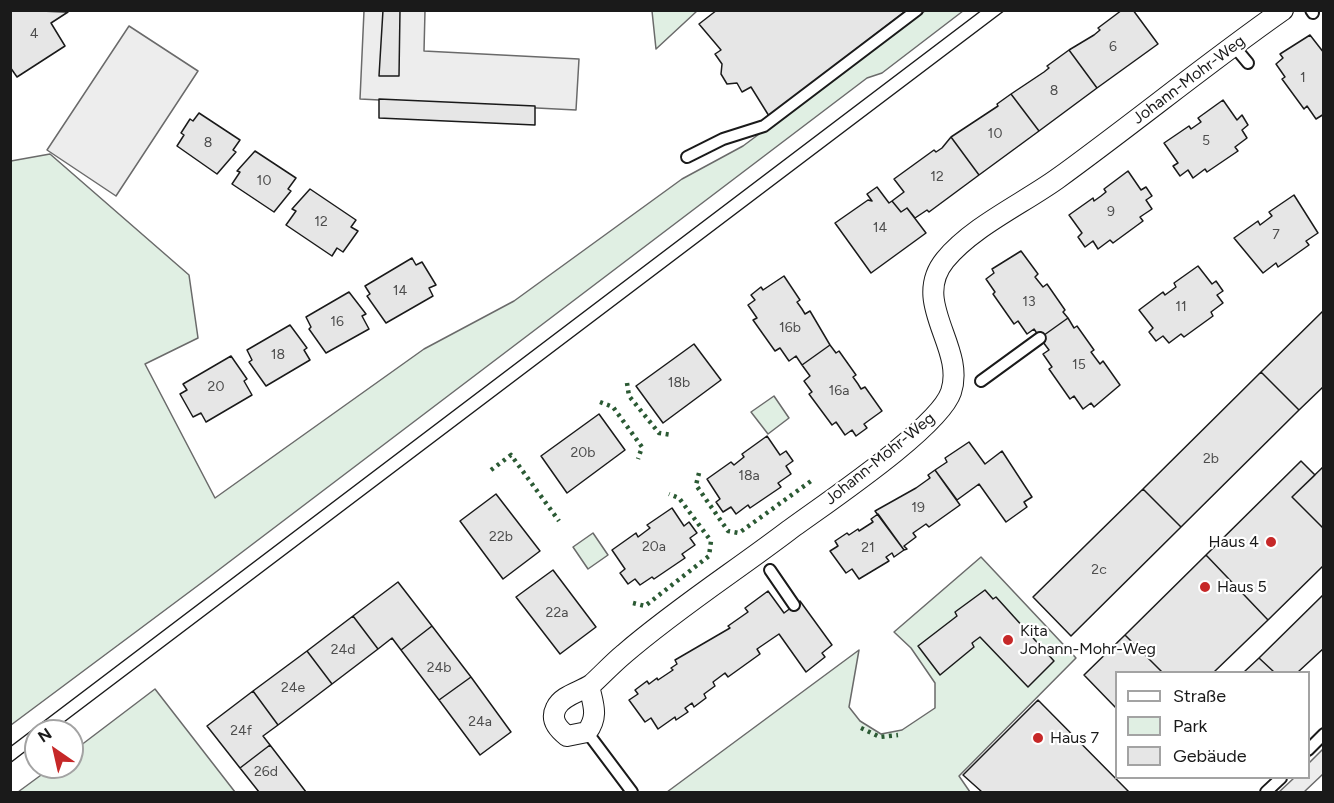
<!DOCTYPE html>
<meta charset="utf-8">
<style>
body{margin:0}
#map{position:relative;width:1334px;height:803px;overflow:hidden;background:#fff;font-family:Figtree,sans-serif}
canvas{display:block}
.frame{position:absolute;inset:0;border:12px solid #1a1a1a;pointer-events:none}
.legend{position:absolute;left:1115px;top:671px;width:195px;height:108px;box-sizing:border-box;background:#fff;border:2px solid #a3a3a3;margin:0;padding:8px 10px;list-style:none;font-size:18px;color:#1a1a1a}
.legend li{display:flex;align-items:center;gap:12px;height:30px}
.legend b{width:30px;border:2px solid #a3a3a3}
.north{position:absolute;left:24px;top:719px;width:60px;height:60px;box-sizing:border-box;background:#fff;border:2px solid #a3a3a3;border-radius:50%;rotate:326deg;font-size:16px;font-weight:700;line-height:24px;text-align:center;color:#1a1a1a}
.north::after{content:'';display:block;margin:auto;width:21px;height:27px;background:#c62828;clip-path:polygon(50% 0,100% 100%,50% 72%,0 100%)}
</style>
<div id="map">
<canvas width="1334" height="803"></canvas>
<div class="frame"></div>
<ul class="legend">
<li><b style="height:8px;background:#fff"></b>Straße</li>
<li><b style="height:16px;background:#e0efe3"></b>Park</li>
<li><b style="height:16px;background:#e6e6e6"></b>Gebäude</li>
</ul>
<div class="north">N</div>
</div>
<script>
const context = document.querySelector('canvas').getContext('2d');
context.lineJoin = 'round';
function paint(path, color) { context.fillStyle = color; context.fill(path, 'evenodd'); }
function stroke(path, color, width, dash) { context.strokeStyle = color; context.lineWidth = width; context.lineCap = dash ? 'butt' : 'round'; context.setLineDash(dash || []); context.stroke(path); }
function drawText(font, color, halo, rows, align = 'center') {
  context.font = font + ' Figtree,sans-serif'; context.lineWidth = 4.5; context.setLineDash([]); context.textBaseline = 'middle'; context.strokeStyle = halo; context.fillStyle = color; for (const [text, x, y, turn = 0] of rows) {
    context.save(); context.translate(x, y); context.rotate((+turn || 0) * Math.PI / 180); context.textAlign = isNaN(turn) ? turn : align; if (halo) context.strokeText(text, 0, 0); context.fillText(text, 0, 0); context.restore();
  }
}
const green = new Path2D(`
 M652,11V10L697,11L656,49Z
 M925,11H963L882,73L867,78L204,581L11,725V161L50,154L189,275L198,338L145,364L215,498L424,349L514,301L682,179L743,146Z
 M774,396L789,418L768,434L751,412Z
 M593,533L608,555L588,569L573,547Z
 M981,557L1076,658L959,776L970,792H667L859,650L849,707L860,721L881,734L902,730L935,708V683L911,648L894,632Z
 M155,689L235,792H18L52,767H72V752Z`);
const parking = new Path2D(`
 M364,11H425L424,51L579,59L576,110L360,99Z
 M129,26L198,71L116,196L47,150Z
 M1323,749V774L1304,792H1279L1294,778H1308L1309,763Z`);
const building = new Path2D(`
 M10,10L68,12L51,23L65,46L17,77L10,67Z
 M383,10H400L399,76H379Z
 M717,10H907L769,116L751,87L742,92L737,83L727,84L721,74L722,64L715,54L721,50L699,24Z
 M1122,10H1133L1158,44L1097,88L1069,50L1094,35L1100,30L1098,28Z
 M1310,35L1324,53V114L1316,119L1307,106L1304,109L1282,79L1285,77L1276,64L1283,58L1280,54Z
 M1069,50L1097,88L1039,131L1011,94L1044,72L1049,68L1047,66Z
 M1011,94L1039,131L979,175L951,137L998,106L997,104Z
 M379,99L535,106V125L379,118Z
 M1223,100L1237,120L1242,115L1248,125L1242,130L1247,138L1235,147L1238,151L1207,172L1205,169L1193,178L1188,170L1180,176L1173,166L1178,163L1164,143L1189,126L1191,129L1201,122L1198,118Z
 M199,113L240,140L233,150L236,152L217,174L177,146L184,135L181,133L190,119L193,121Z
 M951,137L979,175L929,212L927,210L915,218L907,208L901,212L892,201L904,192L894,179L934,150L936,152L942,148Z
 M255,151L296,178L288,189L291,191L274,212L232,184L240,172L237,171Z
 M1128,171L1141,190L1146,187L1152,196L1146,200L1152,209L1140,217L1143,221L1113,243L1110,240L1098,249L1093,241L1085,247L1078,237L1082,233L1069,215L1093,198L1094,201L1101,196L1106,192L1104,189Z
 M877,187L889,203L892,201L901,212L907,208L926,233L871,273L835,223L868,200L872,201L867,194Z
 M310,189L356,220L351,227L358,231L343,252L337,248L332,256L286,225L296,211L292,209Z
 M1294,195L1318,233L1306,241L1309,245L1278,267L1276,263L1263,273L1234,238L1258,221L1260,225L1272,216L1269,212Z
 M1021,251L1038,274L1035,277L1043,287L1047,284L1065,310L1063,312L1068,318L1040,338L1034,329L1027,334L1018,321L1014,324L993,294L995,292L986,279L994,273L992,269Z
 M412,258L416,265L422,262L436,285L429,288L433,296L386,323L367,296L370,294L365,286Z
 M1198,266L1212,284L1216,281L1223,291L1217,295L1223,303L1211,312L1213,316L1184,337L1181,334L1169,343L1163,336L1156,341L1149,332L1153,328L1139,310L1163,292L1165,295L1176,287L1174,283Z
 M784,276L800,300L797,302L802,309L805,314L810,311L830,345L802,365L796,356L789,361L780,348L775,351L753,320L757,318L748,305L755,300L751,295L761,287L763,290Z
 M349,292L366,314L362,316L369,329L326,353L309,329L311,327L306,317Z
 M1324,310V386L1299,410L1261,372Z
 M1068,318L1074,328L1077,326L1094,350L1091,352L1100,364L1103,361L1120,385L1094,407L1091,403L1083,409L1074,396L1070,399L1049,369L1052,367L1043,354L1049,350L1040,338Z
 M290,325L307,348L304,350L310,360L266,386L249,362L252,360L247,350Z
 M694,344L721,380L663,423L636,386Z
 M830,345L836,353L839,351L856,375L853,377L858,384L861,389L865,387L882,411L864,424L867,428L856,436L852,430L845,435L836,422L832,425L809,394L812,392L804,381L810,376L802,365Z
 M231,356L247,379L244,381L252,395L206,422L201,413L193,417L180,394L187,390L183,384Z
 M1261,372L1299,410L1181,527L1143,489Z
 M599,414L625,450L567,493L541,456Z
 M767,436L780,455L786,451L793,461L786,466L791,474L778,483L781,487L750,508L748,505L736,514L731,507L723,512L716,502L720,499L707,479L731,462L734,465L744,457L742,454Z
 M969,442L985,464L1002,451L1032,497L1024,502L1027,507L1006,522L979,484L957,500L935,470L947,462L945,458Z
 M1301,461L1315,475L1292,497L1324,529V565L1268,620L1206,555Z
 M1324,466V529L1292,497Z
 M935,470L960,505L929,527L926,524L913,533L916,537L904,546L907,549L904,550L875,511L916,488L930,478L928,475Z
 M1143,489L1181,527L1071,636L1033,597Z
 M496,494L540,551L503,579L460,521Z
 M672,508L684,526L689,522L697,533L690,538L695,545L682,554L685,558L654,579L652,577L640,585L635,579L628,584L620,573L625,569L612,550L636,533L638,537L650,528L647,525Z
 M878,514L904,550L894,557L892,553L886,557L889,561L859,579L852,569L846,573L830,551L838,546L835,541L847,533L849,535L858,529L859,531L873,522L871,519Z
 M1206,555L1268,620L1214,672H1162L1125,635Z
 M553,570L596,627L560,654L516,597Z
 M398,582L432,626L401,650L392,638L378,649L353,616Z
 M985,590L993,599L996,597L1054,661L1028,687L980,637L972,643L974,647L940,675L918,646L957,616L955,612Z
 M768,591L784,613L800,601L832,645L822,653L825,657L806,672L779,634L757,649L760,654L728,677L725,673L713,682L715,686L704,694L706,698L694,707L692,703L685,708L688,712L676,720L675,717L658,729L651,718L645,722L629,700L638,694L635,690L647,681L649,684L657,678L658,680L673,670L671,668L677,664L675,660L730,628L728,626L748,612L745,608Z
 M1324,594V648L1298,672H1274L1259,658Z
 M353,616L378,649L332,684L307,651Z
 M432,626L471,677L439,700L401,650Z
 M1125,635L1162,672H1116V708L1084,675Z
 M307,651L332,684L278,725L253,691Z
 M1259,658L1274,672H1244Z
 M471,677L511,732L480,755L439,700Z
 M253,691L278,725L263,736L270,745L240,768L207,726Z
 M1038,700L1129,792H982L963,775Z
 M270,745L293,775L306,792H259L240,768Z`);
const lane = new Path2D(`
 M1311,10L1313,13
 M1233,45L1248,63
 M687,157L723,139L764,126L917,10
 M981,381L1040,338
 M770,570L794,605
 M587,732L632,792
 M1308,750L1324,734
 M1266,792L1281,778`);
const street = new Path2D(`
 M589,686C593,704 599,716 587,732L567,736C558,729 550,720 556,708C562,695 581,692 592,684C603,674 613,663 624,654C676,609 734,572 788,531C823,505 939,428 951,392C966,347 910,303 945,260C972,227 1022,204 1057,179C1133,124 1206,64 1283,10`);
const tram = new Path2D(`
 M52,731L1005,10
 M10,747L982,10
 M10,763L36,743`);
const hedge = new Path2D(`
 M627,383L629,396L659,433L672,435
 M600,402L613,407L642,447L638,459
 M491,470L511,455L559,521
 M699,473L696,485L728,531L739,533L811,481
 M633,603L645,606L709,556L711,541L679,498L669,494
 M861,728L880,737L898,735`);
const markers = [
 [1271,542,6,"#c62828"],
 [1205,587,6,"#c62828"],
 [1008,640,6,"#c62828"],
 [1038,738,6,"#c62828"]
];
const numberNames = [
 ["4",34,34],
 ["6",1113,47],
 ["1",1303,78],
 ["8",1054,91],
 ["10",995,134],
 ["5",1206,141],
 ["8",208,143],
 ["12",937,177],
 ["10",264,181],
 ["9",1111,212],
 ["12",321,222],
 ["14",880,228],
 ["7",1276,235],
 ["14",400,291],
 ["13",1029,302],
 ["11",1181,307],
 ["16",337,322],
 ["16b",790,328],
 ["18",278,355],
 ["15",1079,365],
 ["18b",679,383],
 ["20",216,387],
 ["16a",839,391],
 ["20b",583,453],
 ["2b",1211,459],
 ["18a",749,476],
 ["19",918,508],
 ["22b",501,537],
 ["20a",654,547],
 ["21",868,548],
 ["2c",1099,570],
 ["22a",557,613],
 ["24d",343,650],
 ["24b",439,668],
 ["24e",293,688],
 ["24a",480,722],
 ["24f",241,731],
 ["26d",266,772]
];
const streetNames = [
 ["Johann-Mohr-Weg",1189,80,-37],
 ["Johann-Mohr-Weg",880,459,-39]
];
const poiNames = [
 ["Haus 4",1259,542,"right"],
 ["Haus 5",1217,587],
 ["Kita",1020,631],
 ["Johann-Mohr-Weg",1020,649],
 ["Haus 7",1050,738]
];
paint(green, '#e0efe3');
stroke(green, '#6a6a6a', 1.5);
paint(parking, '#ededed');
stroke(parking, '#6a6a6a', 1.5);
paint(building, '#e6e6e6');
stroke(building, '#1a1a1a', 1.5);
stroke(lane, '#1a1a1a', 14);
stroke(street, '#1a1a1a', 22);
stroke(lane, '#fff', 10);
stroke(street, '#fff', 20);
stroke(tram, '#1a1a1a', 1.5);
stroke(hedge, '#2b5a34', 4.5, [3, 4.5]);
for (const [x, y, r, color] of markers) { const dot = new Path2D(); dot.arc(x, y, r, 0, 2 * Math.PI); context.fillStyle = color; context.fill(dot); stroke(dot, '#fff', 2); }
drawText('14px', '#4d4d4d', null, numberNames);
drawText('16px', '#1a1a1a', '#fff', streetNames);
drawText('16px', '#1a1a1a', '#fff', poiNames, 'left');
</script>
